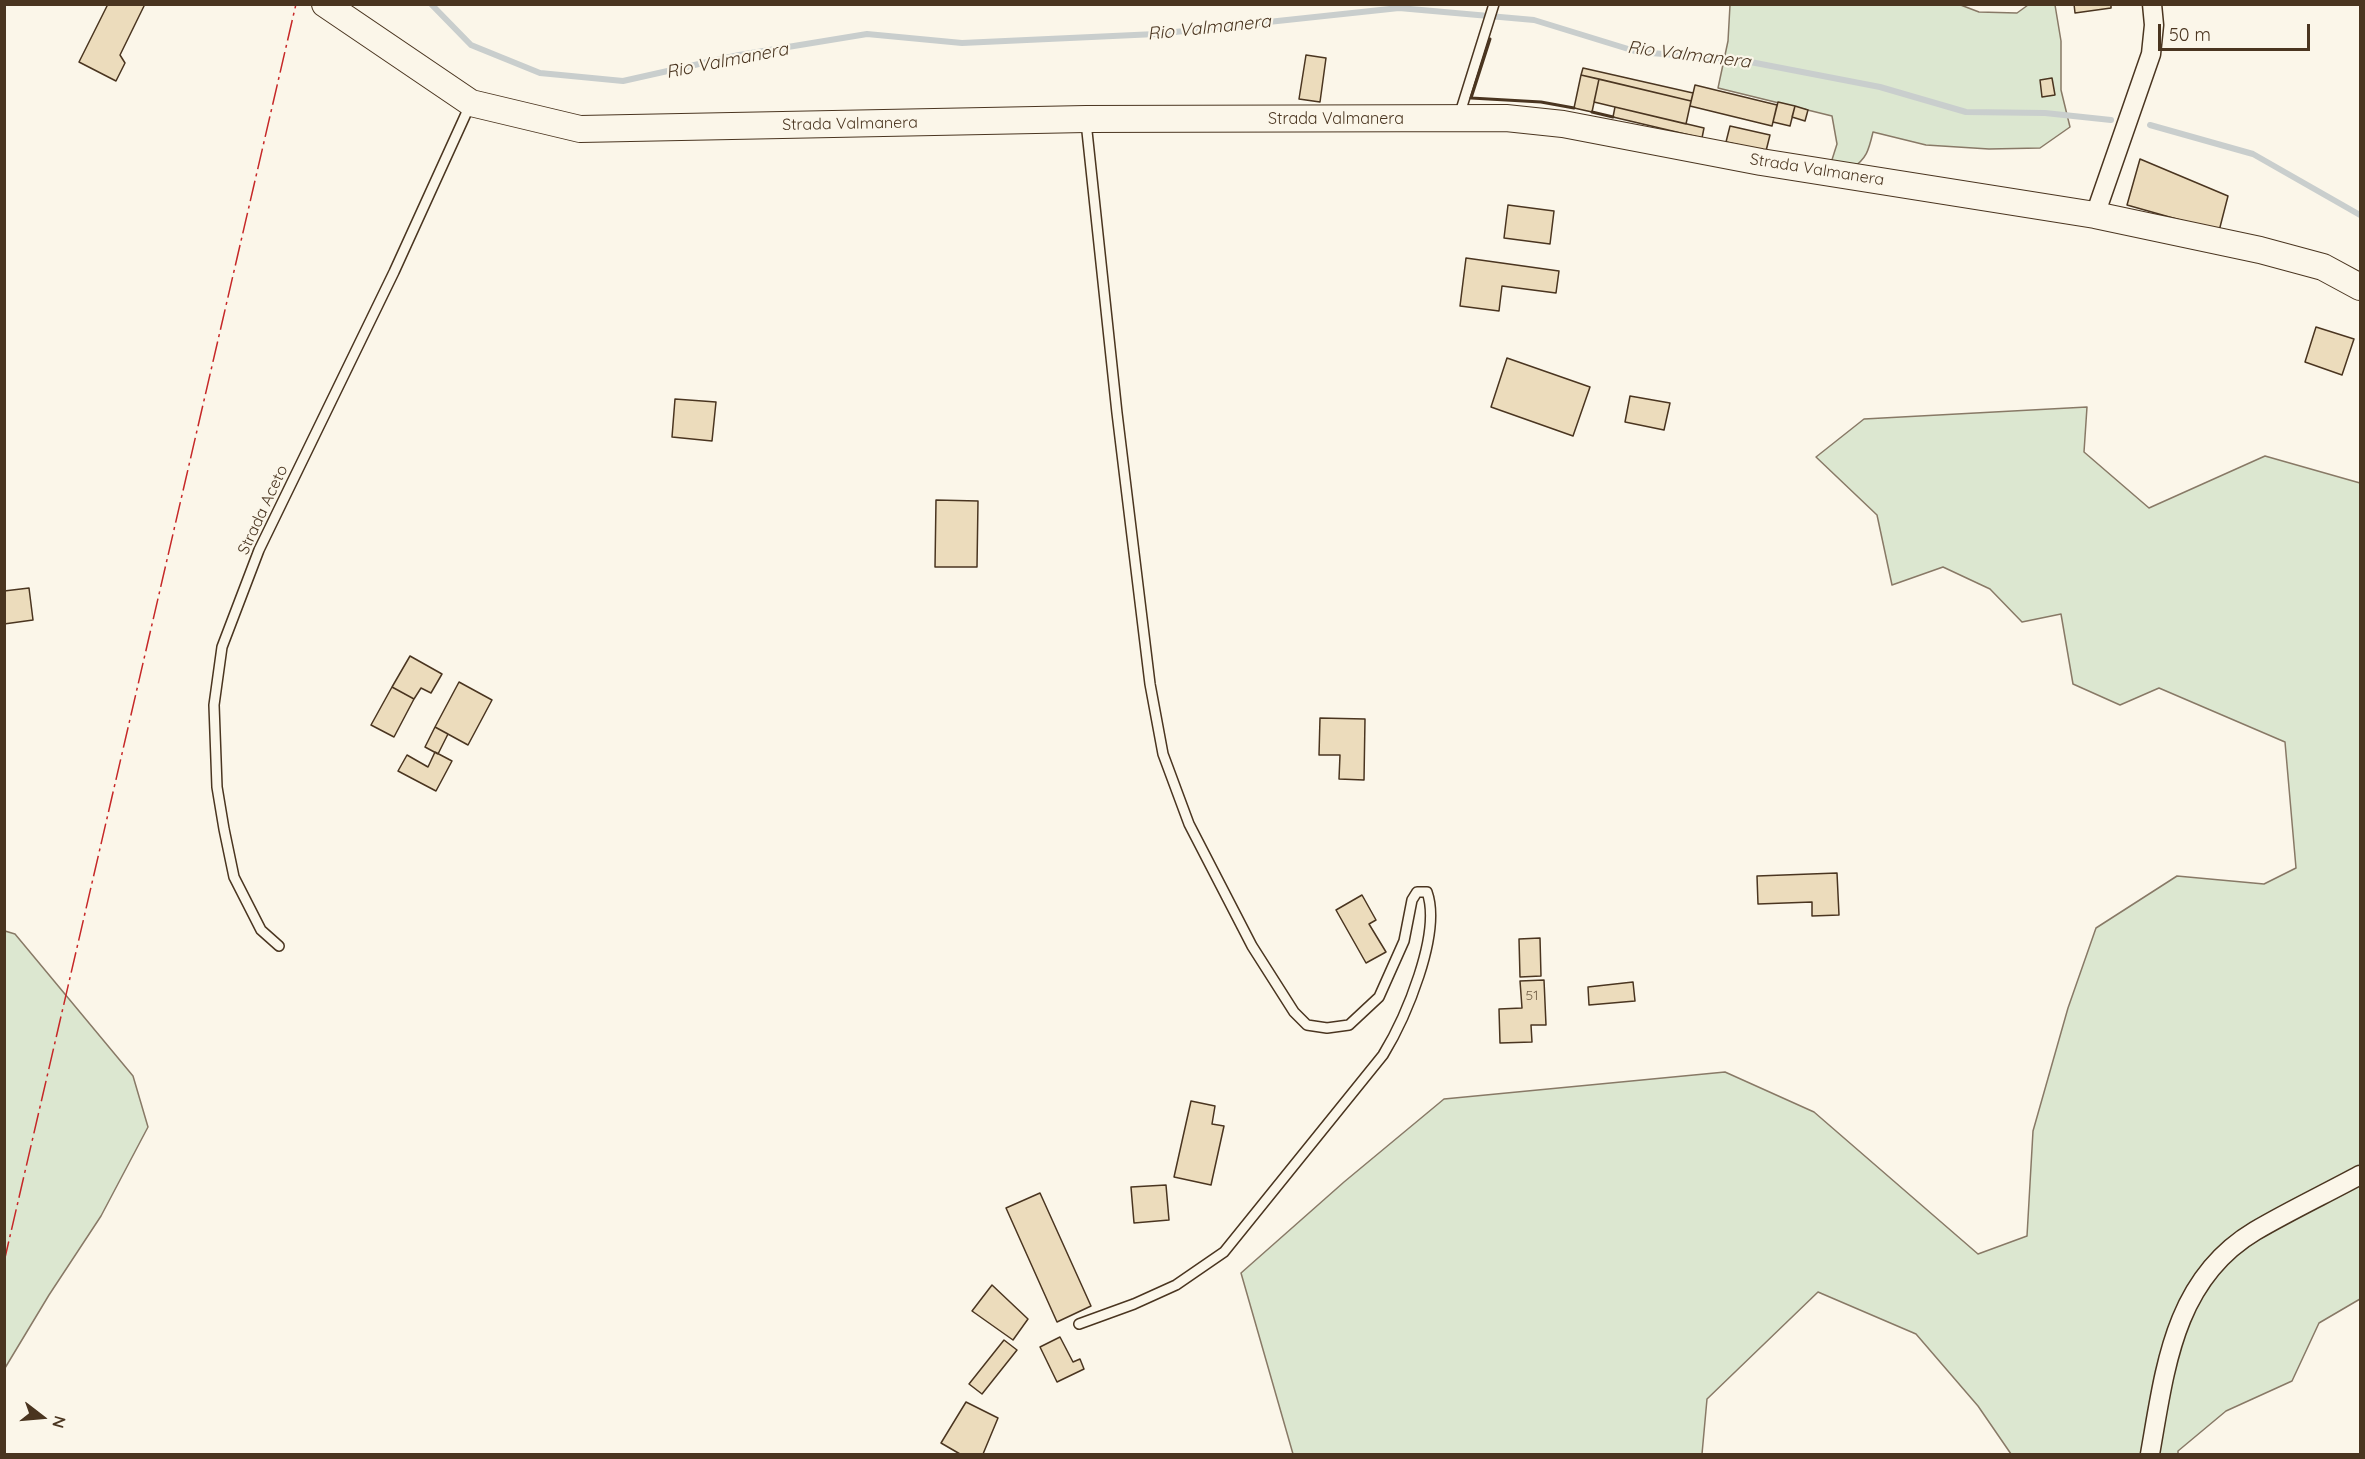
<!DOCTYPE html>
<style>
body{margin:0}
#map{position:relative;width:2365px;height:1459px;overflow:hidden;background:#fbf6e9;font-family:Quicksand,sans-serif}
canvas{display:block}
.frame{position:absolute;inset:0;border:6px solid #4a3520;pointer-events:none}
.north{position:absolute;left:12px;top:1387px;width:60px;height:60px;-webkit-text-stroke:4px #fbf6e9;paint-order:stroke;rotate:106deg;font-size:16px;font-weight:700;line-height:24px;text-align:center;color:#4a3520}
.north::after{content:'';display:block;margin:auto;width:21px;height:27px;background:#4a3520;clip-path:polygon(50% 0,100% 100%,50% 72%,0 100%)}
.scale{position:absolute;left:2158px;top:24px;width:152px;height:27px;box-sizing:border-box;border:3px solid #4a3520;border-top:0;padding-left:8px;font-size:18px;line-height:21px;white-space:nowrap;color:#4a3520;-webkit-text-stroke:4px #fbf6e9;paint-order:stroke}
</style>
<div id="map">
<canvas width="2365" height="1459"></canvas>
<div class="frame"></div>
<div class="north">N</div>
<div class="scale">50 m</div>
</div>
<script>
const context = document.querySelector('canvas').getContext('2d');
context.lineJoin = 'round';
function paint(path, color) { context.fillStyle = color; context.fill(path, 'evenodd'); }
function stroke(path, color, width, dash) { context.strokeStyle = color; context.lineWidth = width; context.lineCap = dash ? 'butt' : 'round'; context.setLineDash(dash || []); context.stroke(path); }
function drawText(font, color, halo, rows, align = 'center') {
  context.font = font + ' Quicksand,sans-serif'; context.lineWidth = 4.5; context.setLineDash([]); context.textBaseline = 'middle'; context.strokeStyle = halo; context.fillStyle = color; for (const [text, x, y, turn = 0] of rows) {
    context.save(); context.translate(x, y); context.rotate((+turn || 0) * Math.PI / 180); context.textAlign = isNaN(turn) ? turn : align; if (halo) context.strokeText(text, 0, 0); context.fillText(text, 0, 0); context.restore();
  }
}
const green = new Path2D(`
 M1958,4L1979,12L2017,13L2028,5H2055L2061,41V90L2070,127L2040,148L1989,149L1926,145L1873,132C1869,149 1867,159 1851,169L1830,166L1837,144L1832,116L1718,88L1728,41L1730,5Z
 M2087,407L2084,452L2149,508L2265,456L2360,483V1299L2319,1323L2292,1381L2226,1411L2178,1451V1454H2011L1978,1406L1916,1334L1818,1292L1707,1399L1702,1454H1293L1241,1273L1344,1182L1444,1099L1725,1072L1814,1112L1978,1254L2027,1236L2033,1131L2068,1008L2096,928L2177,876L2264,884L2296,868L2285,742L2159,688L2120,705L2073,684L2061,614L2022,622L1990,589L1943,567L1892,585L1877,515L1816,457L1864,419Z
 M5,931L15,934L133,1076L148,1127L101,1216L49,1295L5,1368Z`);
const stream = new Path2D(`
 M431,4L471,45L540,73L623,81L739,55L867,34L962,43L1156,34L1399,8L1534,20L1638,52L1740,60L1880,87L1966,112L2045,113L2111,120
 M2150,125L2253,154L2360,215`);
const building = new Path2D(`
 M108,4H145L120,55L125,63L116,81L79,62Z
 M2074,4H2111V8L2075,13Z
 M1306,55L1326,58L1320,102L1299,99Z
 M1583,68L1693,93L1691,101L1581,75Z
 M1581,75L1599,79L1592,112L1574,108Z
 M2052,78L2055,95L2042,97L2040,80Z
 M1599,79L1691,101L1686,124L1594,102Z
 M1695,85L1777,105L1772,126L1690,106Z
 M1778,102L1795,106L1790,126L1773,122Z
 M1795,106L1808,110L1805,121L1792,117Z
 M1615,107L1704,128L1702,138L1613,117Z
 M1730,126L1770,135L1766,151L1726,142Z
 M2140,159L2228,196L2219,231L2127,205Z
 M1508,205L1554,211L1550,244L1504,238Z
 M1466,258L1559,271L1556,293L1502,286L1499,311L1460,306Z
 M2316,327L2354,339L2342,375L2305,362Z
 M1507,358L1590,387L1573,436L1491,407Z
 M1630,396L1670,403L1664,430L1625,422Z
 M675,399L716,402L712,441L672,437Z
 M936,500L978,501L977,567H935Z
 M29,588L33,620L4,624V591Z
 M410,656L442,674L431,693L421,688L414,699L392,687Z
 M459,682L492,700L468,745L435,727Z
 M392,687L414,699L394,737L371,725Z
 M1320,718L1365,719L1364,780L1339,779L1340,755H1319Z
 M435,727L448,734L438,754L425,747Z
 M435,752L452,761L436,791L398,771L407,755L428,767Z
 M1837,873L1839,915L1812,916V902L1758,904L1757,876Z
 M1362,895L1376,920L1369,924L1386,952L1366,963L1336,910Z
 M1540,938L1541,976L1520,977L1519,939Z
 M1544,980L1546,1025H1531L1532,1042L1500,1043L1499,1009L1522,1008L1520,981Z
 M1633,982L1635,1001L1589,1005L1588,987Z
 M1191,1101L1215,1106L1212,1124L1224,1126L1211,1185L1174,1177Z
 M1166,1185L1169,1220L1134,1223L1131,1187Z
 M1040,1193L1091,1306L1057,1322L1006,1208Z
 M992,1285L1028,1319L1013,1340L972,1311Z
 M1060,1337L1073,1362L1080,1359L1084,1369L1057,1382L1040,1347Z
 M1004,1340L1017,1350L982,1394L969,1384Z
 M966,1402L998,1418L983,1454H960L941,1443Z`);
const lane = new Path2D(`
 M1459,116L1494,4
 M279,946L261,930L234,877L224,829L217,787L214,705L222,647L259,550L394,272L470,105
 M1079,1324L1134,1304L1176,1285L1224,1252L1383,1055C1405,1019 1442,934 1427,892H1417L1412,900L1404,941L1379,997L1349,1025L1327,1028L1307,1025L1294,1012L1252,946L1189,824L1163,754L1150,684L1117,413L1086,122`);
const street = new Path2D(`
 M2095,215L2151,54L2154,25L2152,4
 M2150,1454C2165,1370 2173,1280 2255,1231C2289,1211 2325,1194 2360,1175`);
const secondary = new Path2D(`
 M325,4L471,103L580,129L1086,119L1506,118L1563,124L1761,162L2095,215L2260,250L2323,267L2360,287`);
const wall = new Path2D(`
 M1490,39L1471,98L1541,102L1574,108
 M1592,112L1613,117`);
const power = new Path2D(`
 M4,1262L296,4`);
const numberNames = [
 ["51",1532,996]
];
const streetNames = [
 ["Strada Valmanera",1336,119],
 ["Strada Valmanera",850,124,-1],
 ["Strada Valmanera",1817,170,9],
 ["Strada Aceto",263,510,-65]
];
const waterNames = [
 ["Rio Valmanera",1209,28,-6],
 ["Rio Valmanera",1689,55,7],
 ["Rio Valmanera",727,61,-11]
];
paint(green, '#dce7d0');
stroke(green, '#887966', 1.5);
stroke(stream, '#c9cecd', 6);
paint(building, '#ecdcbc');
stroke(building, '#4a3520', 1.5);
stroke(lane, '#4a3520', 12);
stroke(street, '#4a3520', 21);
stroke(secondary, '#4a3520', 28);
stroke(lane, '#fbf6e9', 9);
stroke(street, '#fbf6e9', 18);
stroke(secondary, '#fbf6e9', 26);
stroke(wall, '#4a3520', 3);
stroke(power, '#c62828', 1.5, [21, 4.5, 3, 4.5]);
drawText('14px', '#725f47', null, numberNames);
drawText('16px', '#4a3520', '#fbf6e9', streetNames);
drawText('italic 18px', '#4a3520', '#fbf6e9', waterNames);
</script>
